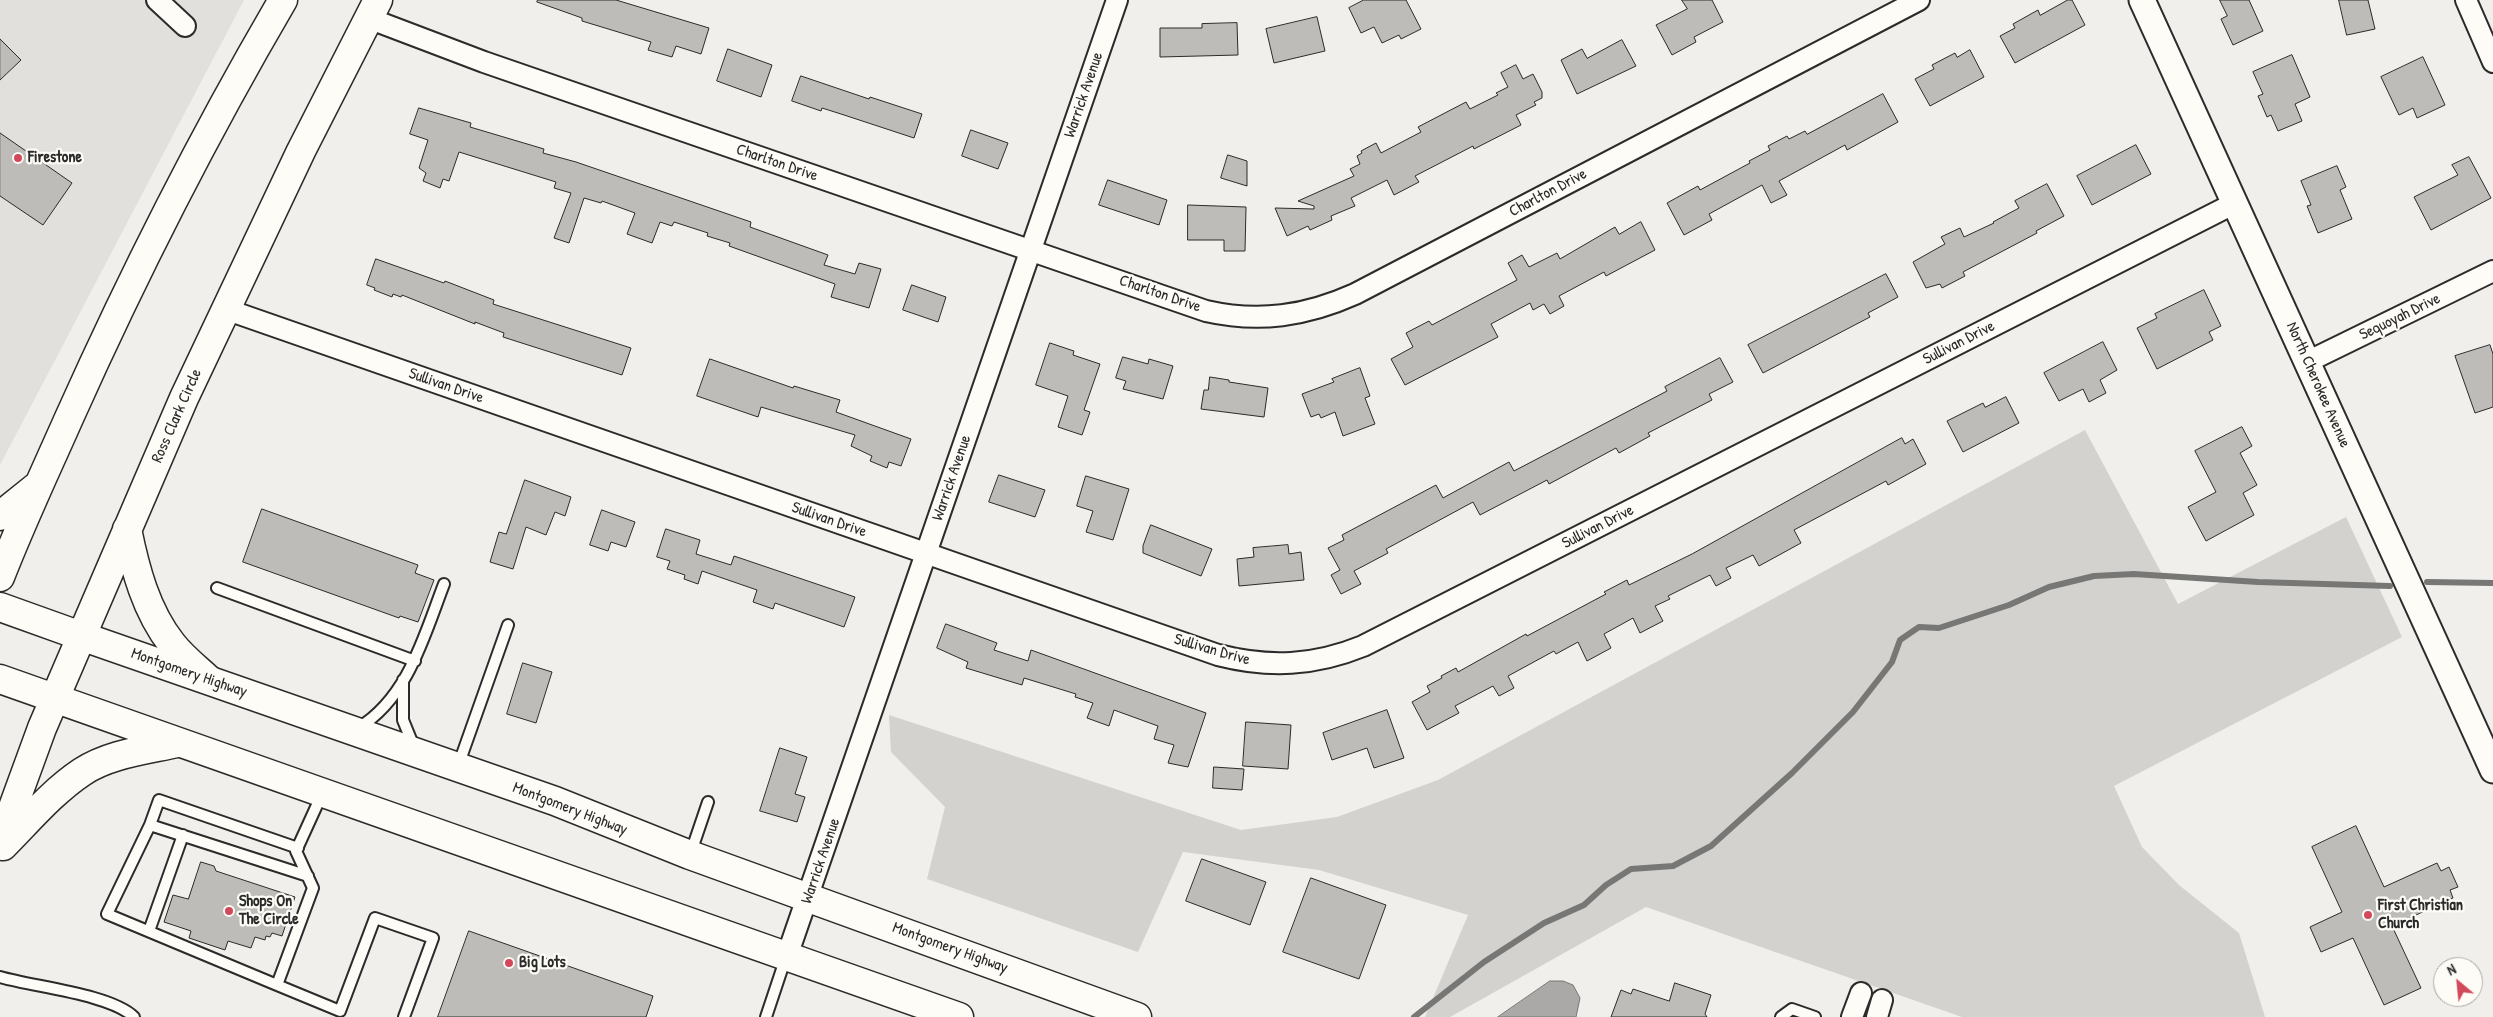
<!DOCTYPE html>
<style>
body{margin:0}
#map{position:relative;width:2493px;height:1017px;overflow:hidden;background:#f0efeb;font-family:"Patrick Hand",sans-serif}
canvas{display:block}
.north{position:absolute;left:2433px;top:957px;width:50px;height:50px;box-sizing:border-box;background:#fdfcf7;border:1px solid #a9a8a5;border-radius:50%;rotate:332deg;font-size:14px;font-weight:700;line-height:20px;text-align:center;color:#2b2b2b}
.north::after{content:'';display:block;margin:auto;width:18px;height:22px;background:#d1495b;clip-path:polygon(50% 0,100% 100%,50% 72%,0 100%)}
</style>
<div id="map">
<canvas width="2493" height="1017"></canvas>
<div class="north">N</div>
</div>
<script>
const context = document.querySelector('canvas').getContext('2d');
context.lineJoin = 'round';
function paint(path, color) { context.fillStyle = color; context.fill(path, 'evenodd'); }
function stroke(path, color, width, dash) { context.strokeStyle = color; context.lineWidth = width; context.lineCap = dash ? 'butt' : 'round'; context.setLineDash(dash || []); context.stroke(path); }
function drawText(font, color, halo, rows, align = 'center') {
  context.font = font + ' "Patrick Hand",sans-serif'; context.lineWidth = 4.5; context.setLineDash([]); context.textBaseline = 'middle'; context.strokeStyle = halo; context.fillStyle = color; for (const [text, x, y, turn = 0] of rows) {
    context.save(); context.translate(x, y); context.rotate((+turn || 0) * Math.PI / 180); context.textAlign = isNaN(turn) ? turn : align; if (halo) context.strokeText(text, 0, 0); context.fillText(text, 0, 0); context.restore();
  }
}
const built = new Path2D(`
 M0,0H244L0,465Z`);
const green = new Path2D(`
 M2085,430L2178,604L2346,517L2402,637L2114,786L2142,847L2179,885L2239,933L2265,1017H1962L1646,907L1450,1017H1425L1468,915L1319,870L1183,852L1138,952L927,879L945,807L891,752L889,715L1241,830L1337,817L1438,780Z`);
const water = new Path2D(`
 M1550,981H1563L1573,985L1580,998L1576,1017H1498Z`);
const stream = new Path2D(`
 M2427,582L2493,583
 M1414,1017L1484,962L1544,923L1584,905L1606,885L1631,869L1673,866L1711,846L1792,773L1853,712L1892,662L1900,640L1919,627L1939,628L2009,605L2049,587L2094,576L2134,574L2258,582L2390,586`);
const building = new Path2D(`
 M538,0H616L709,28L701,54L676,46L672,57L648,50L651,42L582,21V18L537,2Z
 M1364,0H1406L1421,29L1401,39L1399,35L1382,43L1374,27L1361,33L1349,8Z
 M1682,0H1712L1723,22L1694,37L1696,42L1672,55L1656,25L1687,9Z
 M2068,0H2072L2085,25L2015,63L2000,36L2015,28L2013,24L2038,10L2040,15Z
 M2220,0H2249L2263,31L2233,45L2221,19L2227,16Z
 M2339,0H2368L2375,29L2347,35Z
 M1317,17L1325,51L1274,63L1266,29Z
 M1237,23L1238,55L1160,57V28H1202V24Z
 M0,39L21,60L0,80Z
 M1622,40L1636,66L1577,94L1561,60L1582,49L1587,58Z
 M728,49L772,65L761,97L717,81Z
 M1970,50L1984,77L1930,106L1915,79L1934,69L1932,65L1955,53L1957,57Z
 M2292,55L2310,97L2295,104L2302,121L2278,131L2271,115L2267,117L2258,96L2263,94L2253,72Z
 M2423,57L2445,105L2417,118L2413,108L2399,115L2381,77Z
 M1516,65L1523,79L1533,74L1542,92V98L1534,102L1536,105L1516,115L1521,125L1474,149L1473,146L1415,176L1419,182L1394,195L1387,180L1351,198L1355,206L1331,216L1332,220L1310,230L1308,226L1287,236L1275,208L1314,209V206L1298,201L1354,176L1350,169L1360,164L1357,156L1362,153L1361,151L1376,143L1381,153L1421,132L1418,127L1466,102L1470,109L1498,95L1496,93L1508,87L1501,73Z
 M801,76L869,99L870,97L922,114L914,138L841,114L822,108L821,111L792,101Z
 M1883,94L1898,122L1847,150L1845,145L1779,181L1787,195L1771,203L1762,185L1709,214L1712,220L1684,235L1667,203L1698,186L1700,190L1750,163L1749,161L1770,150L1768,146L1787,136L1789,139L1805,131L1807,134Z
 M419,108L471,123L470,127L544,149L543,153L576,162L751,222L750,227L828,255L824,265L855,274L859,263L881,269L869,308L831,297L835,284L729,246L730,243L707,236L708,233L674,222L672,226L660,222L652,243L627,234L635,213L602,201L601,203L584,198L569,243L554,238L571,193L554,188L556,182L459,152L449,181L443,179L440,188L423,181L426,173L419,168L428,140L410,134Z
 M971,130L1008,143L998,169L962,156Z
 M0,133L72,183L43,225L0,196Z
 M2136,145L2151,174L2092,205L2077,176Z
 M1228,155L1247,161V186L1221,178Z
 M2469,157L2491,198L2431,230L2414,197L2458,175L2452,165Z
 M2337,166L2346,187L2340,190L2352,219L2318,233L2307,206L2311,205L2301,181Z
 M1108,180L1167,200L1159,225L1099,205Z
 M2047,184L2064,216L2036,231L2037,233L1963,272L1965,276L1942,288L1940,284L1926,288L1913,262L1945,244L1941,237L1960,228L1964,237L1994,223L1993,222L2019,208L2015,201Z
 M1188,205L1246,207L1245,251H1224V240H1188Z
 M1641,222L1655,250L1606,276L1604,272L1559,296L1564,306L1550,314L1544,304L1533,310L1530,303L1491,324L1498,337L1405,385L1391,359L1413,347L1406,333L1429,321L1432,325L1517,280L1508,263L1522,255L1529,267L1557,253L1560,259L1615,227L1619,234Z
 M376,259L444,283L445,281L494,300L493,304L631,348L622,375L503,337L504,333L475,322V324L402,295L401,297L393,294L392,297L374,290L375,288L367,285Z
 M1886,274L1898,297L1868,313L1870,317L1763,373L1748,345Z
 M912,285L946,297L938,322L903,310Z
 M2204,290L2221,326L2209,332L2213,340L2157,369L2137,328L2157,318L2155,314Z
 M2103,342L2117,370L2100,380L2106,393L2089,402L2083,389L2059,401L2044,373Z
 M1050,343L1074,351L1073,355L1100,364L1084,410L1090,412L1082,435L1058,427L1068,396L1036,385Z
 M2490,345L2493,354V407L2475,413L2455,356Z
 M1123,357L1148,364L1149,359L1173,366L1163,399L1123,389L1126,381L1116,378Z
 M1720,358L1733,382L1709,394L1712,400L1648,433L1650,436L1619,453L1616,448L1549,484L1547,480L1480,515L1473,502L1386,549L1388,553L1354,571L1361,584L1341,594L1331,575L1340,570L1328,548L1344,540L1342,535L1436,485L1443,498L1509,462L1514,471L1667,391L1665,387Z
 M710,359L793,388L794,386L840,400L836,412L911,439L901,466L889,462L887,468L870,461L872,456L851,446L855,435L761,407L758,417L697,396Z
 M1360,368L1370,396L1365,398L1375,424L1343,436L1335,412L1321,418L1319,414L1311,417L1302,394L1334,382L1332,379Z
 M1210,377L1229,380V382L1268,388L1264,417L1201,409L1204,390H1208Z
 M2006,397L2019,423L1963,452L1947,421L1983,403L1985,407Z
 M2242,427L2252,446L2240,453L2257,485L2243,493L2254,515L2206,541L2188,507L2216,492L2195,451Z
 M1902,438L1905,444L1913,439L1926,464L1888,485L1886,481L1794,530L1801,543L1759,566L1753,555L1726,568L1731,578L1716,586L1710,575L1668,596L1670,599L1655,606L1663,621L1640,633L1633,618L1604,634L1611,648L1587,661L1578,642L1556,654L1554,651L1508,676L1514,688L1499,696L1493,686L1455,706L1459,713L1427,730L1412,702L1430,692L1427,686L1442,678L1441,676L1456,668L1458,672L1526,634L1527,636L1606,594L1604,592L1627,580L1629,585L1692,554Z
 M999,475L1045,490L1035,517L989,502Z
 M1086,476L1129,489L1113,540L1086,532L1093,511L1077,506Z
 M525,480L571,497L565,516L555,512L546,535L526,527L513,569L490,562L499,532L506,534Z
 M262,509L418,565L415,573L434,580L418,622L400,616L399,618L243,562Z
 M602,510L635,522L626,547L611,542L608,551L590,545Z
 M1151,525L1212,549L1201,576L1143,553V546Z
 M666,529L700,540L696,554L731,565L734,556L855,597L844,627L775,603L773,609L753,602L757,590L702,571L698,584L684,579L685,575L667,569L670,561L657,557Z
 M1288,545L1289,554L1301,552L1304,580L1239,586L1237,559L1254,557L1253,548Z
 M946,624L997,643L994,650L1028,661L1031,650L1206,713L1188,767L1168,763L1174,745L1154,739L1158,726L1114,710L1109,726L1087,718L1093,703L1075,697L1076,694L1024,678L1022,685L966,668L968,662L937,648Z
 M523,663L552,672L536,723L507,714Z
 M1387,710L1404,758L1374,768L1367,748L1332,760L1323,733Z
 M1246,722L1291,725L1288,769L1243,766Z
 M780,748L807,757L795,794L805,797L797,822L760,811Z
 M1214,767L1244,769L1242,790L1213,788Z
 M2356,826L2384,887L2437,863L2441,871L2449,867L2458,887L2450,890L2453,898L2392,926L2421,988L2384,1005L2353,938L2321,952L2310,927L2342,912L2312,847Z
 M1202,859L1266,882L1250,925L1186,901Z
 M201,862L214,866L216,871L295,897L282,936L272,933L270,937L266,936L265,940L255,937L251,948L228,941L225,950L189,938L191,931L164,922L173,895L188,899Z
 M1311,878L1386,905L1359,979L1283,952Z
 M469,931L653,996L646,1017H438Z
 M1675,983L1711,995L1705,1014L1707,1017H1611L1621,990L1631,994L1633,989L1669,1001Z`);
const service = new Path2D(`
 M217,588L415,661
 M403,680V720L414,747
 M358,728C408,698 424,636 444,584
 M458,766L508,625
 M150,825L308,876
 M298,848L159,800L150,825L107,914L277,985L313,888L296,851L322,794
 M690,855L708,802
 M149,931L183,835
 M0,977C34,987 110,994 134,1017
 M277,985L340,1011L375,918L433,938L404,1017
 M766,1017L786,957
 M1781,1017L1792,1009L1815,1017`);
const minor = new Path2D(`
 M157,0L185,26
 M2466,0L2493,62
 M368,18L484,62L1206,311C1259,323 1306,316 1355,294L1919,0
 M225,309L1218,655C1269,668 1314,666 1363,646L2235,203
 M2307,362L2493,271
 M787,956L1117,0
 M1852,1017L1861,993
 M1877,1017L1882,1000`);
const tertiary = new Path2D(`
 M2142,0L2493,770`);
const primary = new Path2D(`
 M81,636L555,801L690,855L1137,1017
 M0,679L959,1017`);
const trunk = new Path2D(`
 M0,516L36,487
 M127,529C135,569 146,611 172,644C182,657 196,668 208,679
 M0,577C21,523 46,470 69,418C133,275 204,135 283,0
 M0,607L81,636
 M0,843L42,728L184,398L301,151L378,0
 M3,846C28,821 52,792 82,772C109,754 146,750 177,743`);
const markers = [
 [18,158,5,"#d1495b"],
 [229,911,5,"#d1495b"],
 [2368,915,5,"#d1495b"],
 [509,963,5,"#d1495b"]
];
const streetNames = [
 ["Warrick Avenue",1084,95,-71],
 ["Charlton Drive",777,163,19],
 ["Charlton Drive",1548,193,-28],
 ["Charlton Drive",1160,294,19],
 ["Sequoyah Drive",2400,317,-26],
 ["Sullivan Drive",1959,343,-27],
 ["North Cherokee Avenue",2318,385,66],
 ["Sullivan Drive",446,386,19],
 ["Ross Clark Circle",177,416,-66],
 ["Warrick Avenue",952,478,-71],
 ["Sullivan Drive",829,520,19],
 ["Sullivan Drive",1598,527,-27],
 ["Sullivan Drive",1212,650,16],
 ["Montgomery Highway",189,673,19],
 ["Montgomery Highway",570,809,21],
 ["Warrick Avenue",821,861,-71],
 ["Montgomery Highway",950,948,20]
];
const poiNames = [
 ["Firestone",28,158],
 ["Shops On",239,902],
 ["The Circle",239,920],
 ["First Christian",2378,906],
 ["Church",2378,924],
 ["Big Lots",519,963]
];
paint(built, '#e1e0dc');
paint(green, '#d3d2cf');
paint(water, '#aaa9a7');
stroke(water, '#777775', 1);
stroke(stream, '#777775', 6);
paint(building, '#bdbcb8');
stroke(building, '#2b2b2b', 1);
stroke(service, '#2b2b2b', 14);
stroke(minor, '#2b2b2b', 24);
stroke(tertiary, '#2b2b2b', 29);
stroke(primary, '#2b2b2b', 31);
stroke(trunk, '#2b2b2b', 31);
stroke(service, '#fdfcf7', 10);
stroke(minor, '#fdfcf7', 20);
stroke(tertiary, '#fdfcf7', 25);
stroke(primary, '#fdfcf7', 28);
stroke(trunk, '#fdfcf7', 28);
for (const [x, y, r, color] of markers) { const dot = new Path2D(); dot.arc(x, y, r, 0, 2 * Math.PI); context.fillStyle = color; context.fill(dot); stroke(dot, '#fdfcf7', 2); }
drawText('16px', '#2b2b2b', '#fdfcf7', streetNames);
drawText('bold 16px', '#2b2b2b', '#fdfcf7', poiNames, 'left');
</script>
